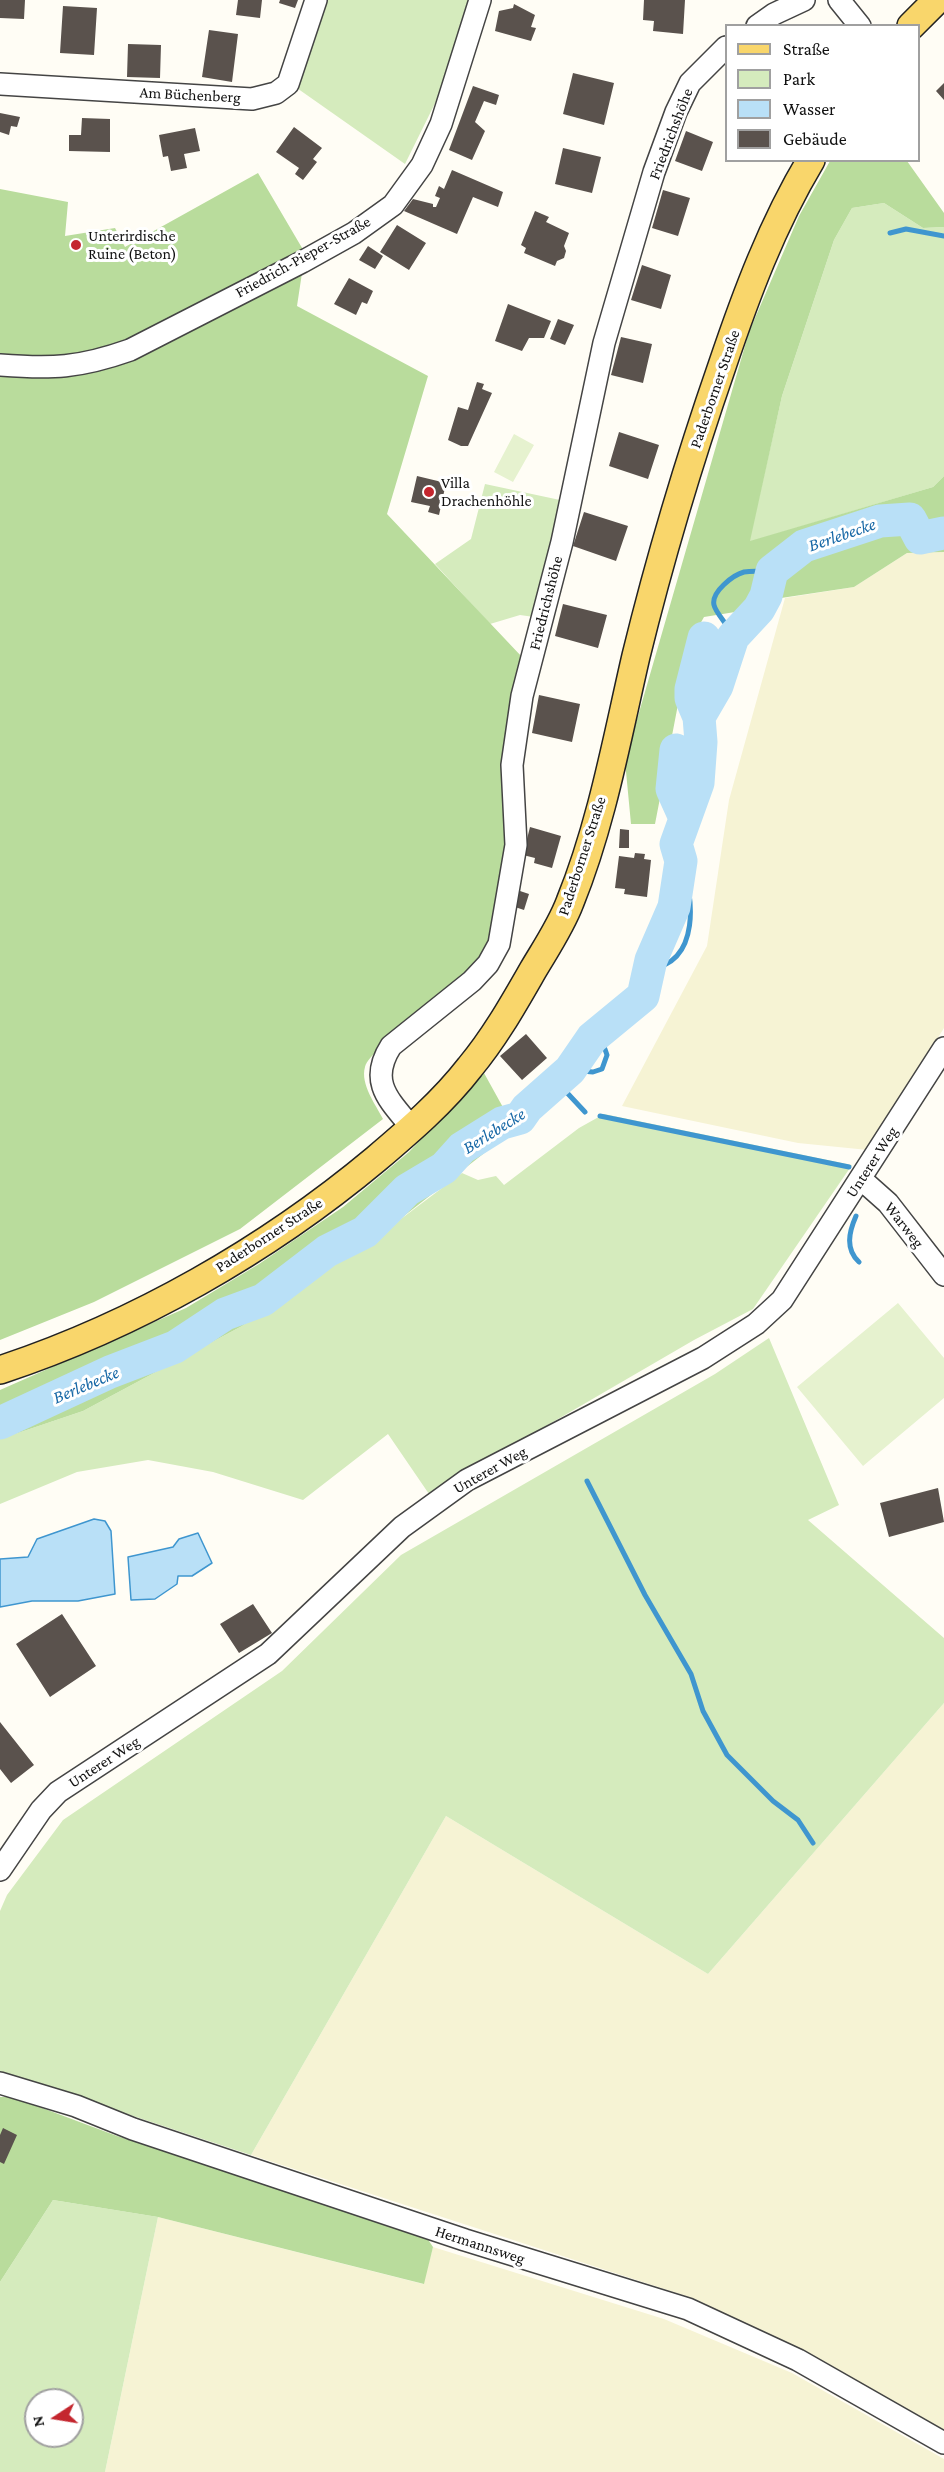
<!DOCTYPE html>
<meta charset="utf-8">
<style>
body{margin:0}
#map{position:relative;width:944px;height:2472px;overflow:hidden;background:#fffdf5;font-family:"Crimson Pro",serif}
canvas{display:block}
.legend{position:absolute;left:725px;top:24px;width:195px;height:138px;box-sizing:border-box;background:#fff;border:2px solid #a0a0a0;margin:0;padding:8px 10px;list-style:none;font-size:18px;color:#111}
.legend li{display:flex;align-items:center;gap:12px;height:30px}
.legend b{width:30px;border:2px solid #a0a0a0}
.north{position:absolute;left:24px;top:2388px;width:60px;height:60px;box-sizing:border-box;background:#fff;border:2px solid #a0a0a0;border-radius:50%;rotate:258deg;font-size:16px;font-weight:700;line-height:24px;text-align:center;color:#111}
.north::after{content:'';display:block;margin:auto;width:21px;height:27px;background:#c4262e;clip-path:polygon(50% 0,100% 100%,50% 72%,0 100%)}
</style>
<div id="map">
<canvas width="944" height="2472"></canvas>
<ul class="legend">
<li><b style="height:8px;background:#f9d66b"></b>Straße</li>
<li><b style="height:16px;background:#d5ebbd"></b>Park</li>
<li><b style="height:16px;background:#b9e0f7"></b>Wasser</li>
<li><b style="height:16px;background:#5a524d"></b>Gebäude</li>
</ul>
<div class="north">N</div>
</div>
<script>
const context = document.querySelector('canvas').getContext('2d');
context.lineJoin = 'round';
function paint(path, color) { context.fillStyle = color; context.fill(path, 'evenodd'); }
function stroke(path, color, width, dash) { context.strokeStyle = color; context.lineWidth = width; context.lineCap = dash ? 'butt' : 'round'; context.setLineDash(dash || []); context.stroke(path); }
function drawText(font, color, halo, rows, align = 'center') {
  context.font = font + ' "Crimson Pro",serif'; context.lineWidth = 6; context.setLineDash([]); context.textBaseline = 'middle'; context.strokeStyle = halo; context.fillStyle = color; for (const [text, x, y, turn = 0] of rows) {
    context.save(); context.translate(x, y); context.rotate((+turn || 0) * Math.PI / 180); context.textAlign = isNaN(turn) ? turn : align; if (halo) context.strokeText(text, 0, 0); context.fillText(text, 0, 0); context.restore();
  }
}
const farmland = new Path2D(`
 M944,552V1028L868,1150L798,1143L622,1106L707,946L729,800L785,598L854,587L907,553Z
 M944,1703V2433L801,2351L695,2299L251,2155L446,1816L708,1974Z
 M158,2217L423,2284L433,2247L664,2319L792,2373L944,2459V2472H105Z`);
const green = new Path2D(`
 M323,0H472L446,81L405,164L294,86Z
 M884,203L923,228L944,227V476L933,487L749,542L782,396L834,240L852,208Z
 M485,484L560,500L534,617L520,615L490,624L435,564L471,539Z
 M604,1114L852,1165L753,1309L694,1340L429,1494L388,1434L303,1500L213,1472L148,1460L77,1472L0,1504V1439L83,1411L242,1326L381,1234L462,1173L478,1180L496,1176L504,1185L579,1128Z
 M769,1338L839,1505L808,1520L944,1638V1703L708,1974L446,1816L251,2155L0,2072V1911L7,1895L63,1820L282,1671L401,1555L715,1374Z
 M53,2200L158,2217L105,2472H0V2282ZM36,2400H72V2436H36Z`);
const forest = new Path2D(`
 M830,161H907L944,213V227L923,228L884,203L852,208L834,240L782,396L750,541L933,487L944,476V552L907,553L854,587L748,603L735,612L704,617L690,642L655,824H631L625,761L749,332L799,216Z
 M258,173L305,253L297,306L428,376L387,514L522,657L509,864L486,980C462,995 372,1043 365,1067C360,1084 376,1105 383,1119L240,1229L94,1302L0,1340V189L68,202L65,236L115,228L125,247Z
 M484,1073L515,1129L381,1234L242,1326L83,1411L0,1439V1390L186,1308L259,1264L343,1207L409,1152Z
 M0,2097H13L117,2136L425,2235L433,2247L424,2284L158,2217L53,2200L0,2282Z`);
const pitch = new Path2D(`
 M514,434L534,445L513,482L494,472Z
 M898,1303L944,1358V1398L863,1466L797,1387Z`);
const water = new Path2D(`
 M94,1519L105,1521L111,1531L115,1594L78,1601H32L0,1607V1559L28,1557L37,1539Z
 M198,1533L212,1563L192,1576H178L177,1584L155,1599L131,1600L128,1557L173,1547L179,1539Z`);
const stream = new Path2D(`
 M890,233L906,229L944,236
 M733,637C729,625 716,614 714,605C711,592 733,575 744,572C753,571 763,571 772,571
 M650,969C701,962 694,896 681,861
 M570,1070L593,1072L602,1069L607,1055L599,1032
 M557,1082L585,1112
 M600,1116L849,1167
 M856,1216C849,1232 845,1249 859,1262
 M587,1481L645,1595L691,1674L703,1711L727,1755L773,1801L798,1820L813,1843`);
const river = new Path2D(`
 M699,717L691,698V689L704,638
 M676,750L672,789L685,818
 M0,1423L110,1372L175,1347L225,1314L263,1300L327,1251L365,1232L407,1190L444,1168L462,1148L502,1123L520,1118L527,1108L570,1070L592,1038L643,996L651,960L674,907L681,861L676,844L698,783L701,742L699,717L717,686L733,637L759,609L766,596L772,571L804,546L880,521L910,519L920,538L944,533`);
const building = new Path2D(`
 M0,0H25L24,19L0,18Z
 M238,0H262L260,18L236,15Z
 M280,0H298L295,8L279,3Z
 M644,0H685L683,34L653,31L654,21L643,20Z
 M514,4L535,15L531,27L536,28L531,41L495,31L499,11L513,8Z
 M63,6L97,8L94,55L60,53Z
 M209,30L238,34L232,82L202,77Z
 M128,44L161,45L160,78L127,77Z
 M573,73L614,83L604,125L563,114Z
 M944,83V100L936,91Z
 M473,86L499,95L496,105L484,101L475,122L485,131L472,160L449,150Z
 M0,113L20,117L17,127L11,126L9,135L0,132Z
 M82,118L110,119V152L69,151V135H81Z
 M294,127L322,148L313,159L317,162L303,180L295,174L299,168L276,152Z
 M195,128L200,151L184,154L187,168L171,171L168,156L163,157L159,135Z
 M686,131L713,142L702,171L675,161Z
 M563,148L601,157L592,193L555,184Z
 M452,170L503,192L498,207L473,197L457,234L404,211L413,199L433,204V207H436L440,198L435,196L439,186L444,189Z
 M663,190L690,198L678,236L652,228Z
 M535,211L549,217L546,222L569,233L564,246L566,251L564,258L557,261L555,266L524,253L526,248L521,245Z
 M397,225L426,243L409,270L380,252Z
 M368,246L383,256L375,269L359,260Z
 M642,265L671,275L661,309L631,300Z
 M349,278L373,291L367,304L362,302L356,315L334,304Z
 M508,304L551,321L544,338H529L522,351L495,341Z
 M558,319L574,325L565,345L550,339Z
 M621,337L652,344L643,383L611,375Z
 M477,382L484,384L482,389L492,393L468,446H461L448,440L458,407L468,410Z
 M619,432L659,445L648,479L609,466Z
 M417,476L446,483L439,515L428,512L430,506L411,502Z
 M584,512L628,526L616,561L573,546Z
 M563,604L607,615L598,648L555,636Z
 M539,695L580,704L572,742L532,733Z
 M530,827L561,836L552,868L534,863L535,858L523,855Z
 M620,829L629,830V848H619Z
 M635,853L645,854L644,859L651,860L647,897L624,894L625,889L615,888L619,856L634,858Z
 M517,890L529,894L524,910L512,906Z
 M526,1034L547,1058L522,1080L500,1056Z
 M938,1488L944,1522L889,1537L880,1503Z
 M253,1604L272,1633L239,1653L220,1624Z
 M62,1614L96,1666L50,1697L16,1644Z
 M0,1722L34,1765L11,1783L0,1769Z
 M3,2128L17,2135L4,2164L0,2162V2135Z`);
const minor = new Path2D(`
 M839,0L860,26
 M757,26L774,14L804,0
 M0,84L252,99L276,93L288,84L316,0
 M0,365C52,369 79,368 130,350L302,262L354,233L393,205L422,165L441,124L480,0
 M412,1128C389,1100 368,1082 391,1046L472,981L488,964L499,944L516,845L512,765L522,696L562,542L604,343L654,172L676,112L690,83L726,47
 M861,1179L888,1203L944,1275
 M0,1870L41,1810L58,1792L268,1654L402,1527L467,1480L703,1358L756,1324L782,1300L944,1048
 M0,2083L76,2106L133,2129L465,2240L688,2309L798,2360L944,2443`);
const major = new Path2D(`
 M911,26L937,0
 M0,1370C136,1325 267,1250 376,1159C409,1131 443,1102 470,1067C495,1037 514,1003 533,970C546,948 561,926 570,902C602,823 617,738 636,656C660,558 689,461 722,366C746,295 772,225 811,160`);
const markers = [
 [76,245,6,"#c4262e"],
 [429,492,6,"#c4262e"]
];
const streetNames = [
 ["Am Büchenberg",190,95,3],
 ["Friedrichshöhe",671,134,-69],
 ["Friedrich-Pieper-Straße",303,257,-29],
 ["Paderborner Straße",715,389,-71],
 ["Friedrichshöhe",546,603,-76],
 ["Paderborner Straße",582,856,-72],
 ["Unterer Weg",872,1162,-57],
 ["Warweg",904,1225,52],
 ["Paderborner Straße",269,1235,-33],
 ["Unterer Weg",490,1470,-29],
 ["Unterer Weg",104,1762,-33],
 ["Hermannsweg",480,2245,18]
];
const poiNames = [
 ["Unterirdische",88,236],
 ["Ruine (Beton)",88,254],
 ["Villa",441,483],
 ["Drachenhöhle",441,501]
];
const waterNames = [
 ["Berlebecke",842,535,-19],
 ["Berlebecke",494,1131,-32],
 ["Berlebecke",86,1385,-23]
];
paint(farmland, '#f6f3d4');
paint(green, '#d5ebbd');
paint(forest, '#b9dc9c');
paint(pitch, '#e6f2cf');
paint(water, '#b9e0f7');
stroke(water, '#3f96cf', 1.5);
stroke(stream, '#3f96cf', 5);
stroke(river, '#b9e0f7', 33);
paint(building, '#5a524d');
stroke(minor, '#444', 24);
stroke(major, '#222', 30);
stroke(minor, '#fff', 21);
stroke(major, '#f9d66b', 27);
for (const [x, y, r, color] of markers) { const dot = new Path2D(); dot.arc(x, y, r, 0, 2 * Math.PI); context.fillStyle = color; context.fill(dot); stroke(dot, '#fff', 2); }
drawText('16px', '#111', '#fff', streetNames);
drawText('16px', '#111', '#fff', poiNames, 'left');
drawText('italic 18px', '#1768a6', '#fff', waterNames);
</script>
